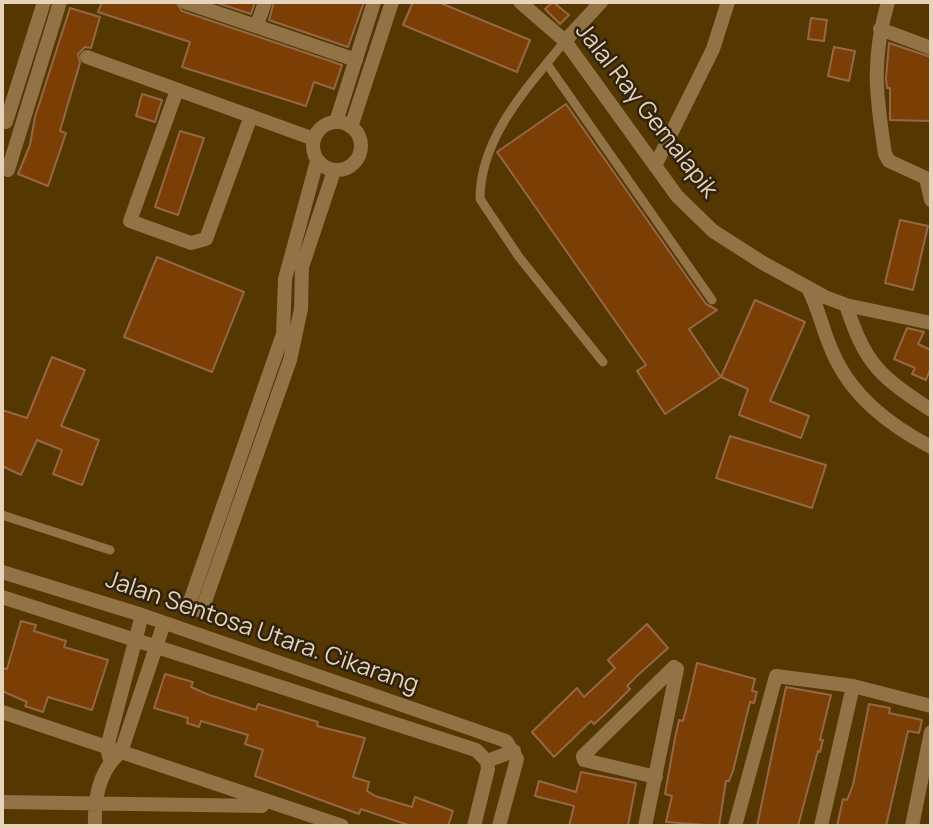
<!DOCTYPE html>
<style>
body{margin:0}
#map{position:relative;width:933px;height:828px;overflow:hidden;background:#543701;font-family:Manrope,sans-serif}
canvas{display:block}
.frame{position:absolute;inset:0;border:4px solid #e5d3bb;pointer-events:none}
</style>
<div id="map">
<canvas width="933" height="828"></canvas>
<div class="frame"></div>
</div>
<script>
const context = document.querySelector('canvas').getContext('2d');
context.lineJoin = 'round';
function paint(path, color) { context.fillStyle = color; context.fill(path, 'evenodd'); }
function stroke(path, color, width, dash) { context.strokeStyle = color; context.lineWidth = width; context.lineCap = dash ? 'butt' : 'round'; context.setLineDash(dash || []); context.stroke(path); }
function drawText(font, color, halo, rows, align = 'center') {
  context.font = font + ' Manrope,sans-serif'; context.lineWidth = 5; context.setLineDash([]); context.textBaseline = 'middle'; context.strokeStyle = halo; context.fillStyle = color; for (const [text, x, y, turn = 0] of rows) {
    context.save(); context.translate(x, y); context.rotate((+turn || 0) * Math.PI / 180); context.textAlign = isNaN(turn) ? turn : align; if (halo) context.strokeText(text, 0, 0); context.fillText(text, 0, 0); context.restore();
  }
}
const building = new Path2D(`
 M102,2H176L182,11L342,65L334,89L314,82L306,106L182,67L190,42L98,12Z
 M214,2H255L251,14Z
 M274,2H364L348,47L269,20Z
 M413,2H438L530,40L517,72L403,25Z
 M553,2L569,15L560,24L545,9Z
 M70,8L100,17L91,48L85,47L78,54L80,63L60,131L66,133L48,186L18,174L30,145L35,117Z
 M811,18L827,20L824,41L808,39Z
 M889,43L931,57V121L890,120V88H887L886,78Z
 M834,47L855,51L849,81L828,76Z
 M142,94L162,100L155,122L136,116Z
 M566,104L706,304L717,310L689,329L721,377L665,414L637,371L646,365L497,152Z
 M180,131L204,138L178,215L155,207Z
 M900,220L928,226L913,290L885,283Z
 M157,257L244,292L212,372L124,337Z
 M755,300L805,322L770,401L809,416L801,438L739,415L748,389L721,377Z
 M907,328L924,332L918,344L931,350V367L926,380L912,374L915,368L894,359Z
 M52,357L85,370L61,426L99,440L82,485L53,474L62,450L37,440L21,475L2,466V410L27,418Z
 M730,436L826,465L812,508L716,478Z
 M21,621L36,625L34,631L66,641L64,647L108,660L92,710L48,697L43,712L25,706L27,702L2,691V668L7,669Z
 M647,624L668,648L638,675L627,686L630,689L606,713L594,724L591,721L554,757L532,732L577,688L584,697L615,668L608,660Z
 M697,663L755,679L752,691L757,692L754,703L750,702L733,771L729,781H726L719,826L666,822L672,796L665,794L675,738L679,720L683,721L688,702Z
 M165,674L193,682L191,687L209,695L256,710L258,704L318,722L317,726L365,738L353,777L369,782L367,791L375,796L412,807L415,797L453,811L448,826H411L361,809L359,814L255,776L263,750L245,744L248,735L201,721L199,727L187,723L188,718L154,708Z
 M786,687L831,695L820,740H823L820,752L818,751L798,826H757Z
 M869,704L890,708L889,713L922,720L919,733L908,731L886,826H837L843,799L847,800L853,785Z
 M581,772L636,783L628,826H569L574,806L535,796L539,781L576,792Z`);
const service = new Path2D(`
 M565,41C528,87 480,137 480,199L519,257L603,362
 M547,64L712,300
 M2,515L110,550`);
const minor = new Path2D(`
 M185,2L356,60
 M520,2L565,41L677,196L713,231L763,263L825,297L846,305L931,323
 M888,2C871,60 876,95 885,154L889,161L926,178L931,200
 M257,25L265,2
 M880,29L931,48
 M565,41L601,2
 M87,57L314,139
 M177,90L130,221L191,243L206,239L251,116
 M313 146a24 24 0 1 1 48 0a24 24 0 1 1-48 0Z
 M6,122L44,2
 M336,122L374,2
 M351,127L392,2
 M317,161L285,279L283,334L188,607L190,609L202,610L290,360L301,309L302,267L334,171
 M655,166L713,49L728,2
 M8,170L60,2
 M809,290C819,310 823,331 832,351C851,396 889,425 931,447
 M846,305C866,366 880,376 931,410
 M2,572L142,615L506,741L517,759L499,826
 M2,597L476,750L487,761L488,769L474,826
 M2,712L342,826
 M109,757L107,747L142,615
 M487,761L514,751
 M2,802L262,806
 M95,826C94,799 99,770 121,752L164,623
 M645,826L677,669L674,667L583,756L584,760L656,777
 M735,826L776,676L853,686L931,706
 M821,826L853,686
 M912,826L931,732`);
const streetNames = [
 ["Jalal Ray Gemalapik",646,111,52],
 ["Jalan Sentosa Utara. Cikarang",262,633,19]
];
paint(building, '#7b3f06');
stroke(building, '#956747', 2);
stroke(service, '#927345', 9);
stroke(minor, '#927345', 14);
drawText('24px', '#e5d3bb', '#2f220e', streetNames);
</script>
